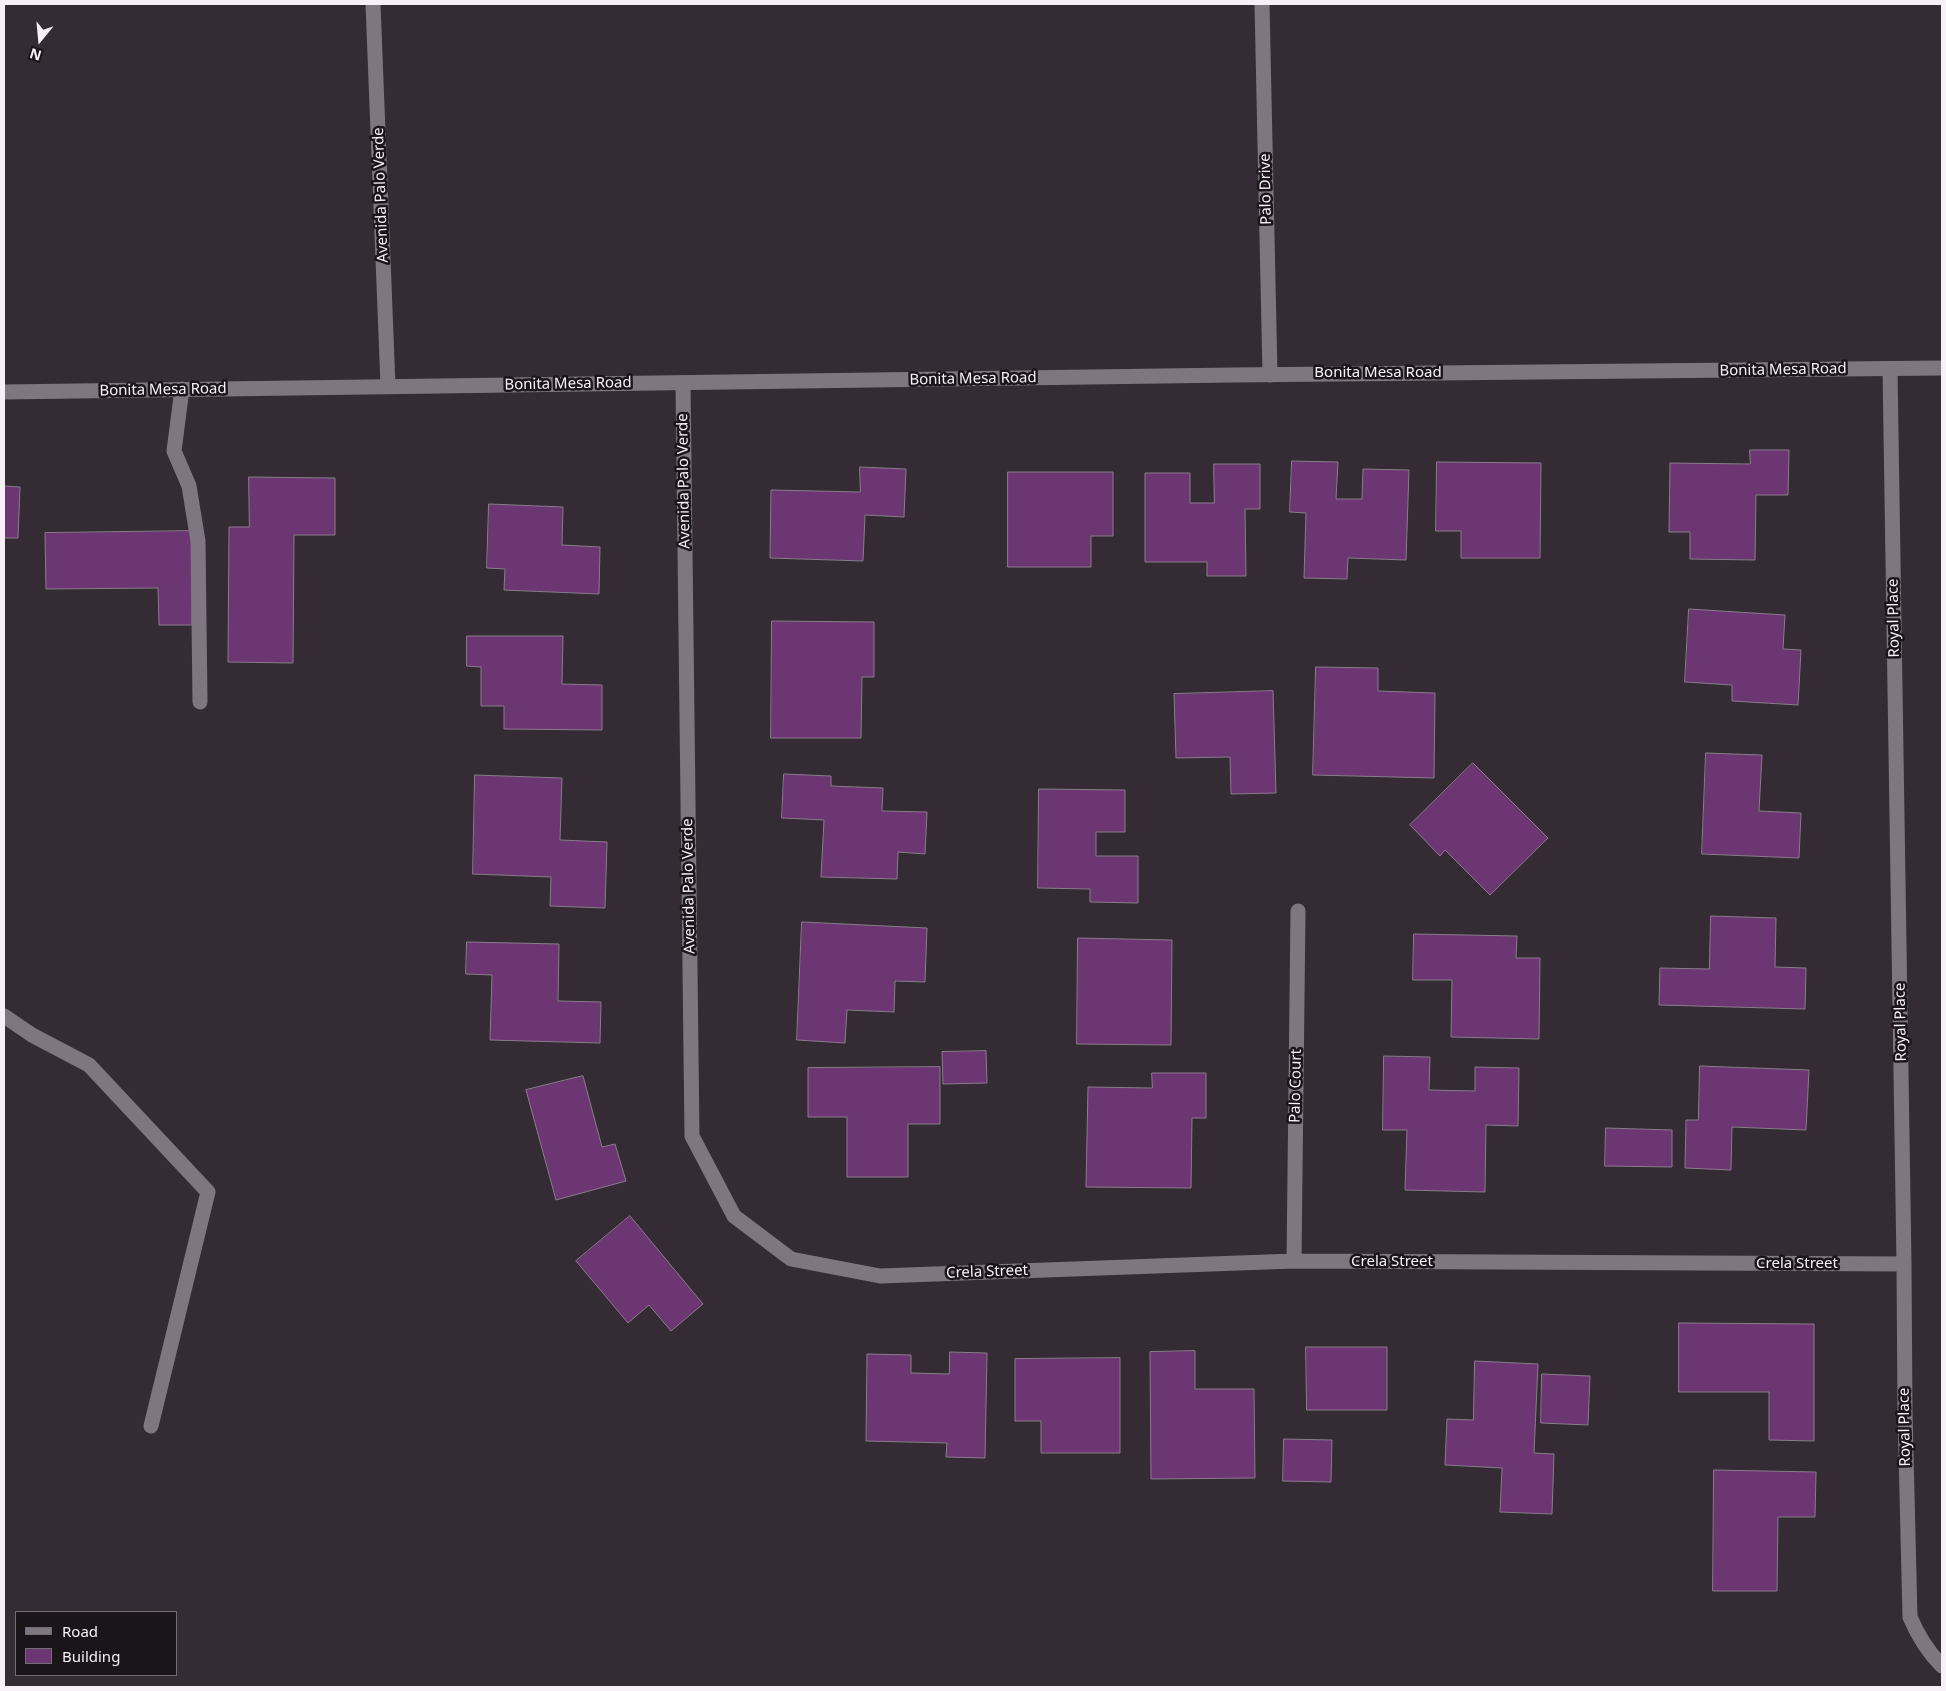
<!DOCTYPE html>
<style>
body{margin:0}
#map{position:relative;width:1946px;height:1691px;overflow:hidden;background:#342b35;font-family:"Noto Sans",sans-serif}
canvas{display:block}
.frame{position:absolute;inset:0;border:5px solid #f7f1f7;pointer-events:none}
.legend{position:absolute;left:15px;top:1611px;width:162px;height:65px;box-sizing:border-box;background:#191519;border:1px solid #726d72;margin:0;padding:6px 9px;list-style:none;font-size:15px;color:#f7f1f7}
.legend li{display:flex;align-items:center;gap:10px;height:25px}
.legend b{width:25px;border:1px solid #726d72}
.north{position:absolute;left:15px;top:15px;width:50px;height:50px;-webkit-text-stroke:4px #191519;paint-order:stroke;rotate:197deg;font-size:14px;font-weight:700;line-height:20px;text-align:center;color:#f7f1f7}
.north::after{content:'';display:block;margin:auto;width:18px;height:22px;background:#f7f1f7;clip-path:polygon(50% 0,100% 100%,50% 72%,0 100%)}
</style>
<div id="map">
<canvas width="1946" height="1691"></canvas>
<div class="frame"></div>
<ul class="legend">
<li><b style="height:6px;background:#807681"></b>Road</li>
<li><b style="height:14px;background:#6c3673"></b>Building</li>
</ul>
<div class="north">N</div>
</div>
<script>
const context = document.querySelector('canvas').getContext('2d');
context.lineJoin = 'round';
function paint(path, color) { context.fillStyle = color; context.fill(path, 'evenodd'); }
function stroke(path, color, width, dash) { context.strokeStyle = color; context.lineWidth = width; context.lineCap = dash ? 'butt' : 'round'; context.setLineDash(dash || []); context.stroke(path); }
function drawText(font, color, halo, rows, align = 'center') {
  context.font = font + ' "Noto Sans",sans-serif'; context.lineWidth = 5; context.setLineDash([]); context.textBaseline = 'middle'; context.strokeStyle = halo; context.fillStyle = color; for (const [text, x, y, turn = 0] of rows) {
    context.save(); context.translate(x, y); context.rotate((+turn || 0) * Math.PI / 180); context.textAlign = isNaN(turn) ? turn : align; if (halo) context.strokeText(text, 0, 0); context.fillText(text, 0, 0); context.restore();
  }
}
const building = new Path2D(`
 M1750,450H1789L1788,495H1756L1755,560L1690,559V532H1669L1670,463L1750,464Z
 M1292,461L1338,462L1336,499H1362L1363,469L1409,470L1406,560L1348,558L1347,579L1304,578L1306,513L1290,512Z
 M1437,462L1541,463L1540,558H1461V531H1436Z
 M1214,464H1260V509H1245L1246,576H1207V562H1145V473H1190V503H1214Z
 M860,467L906,469L904,517L865,515L863,561L770,558L771,490L860,492Z
 M1008,472H1113V536H1091V567H1008Z
 M249,477L335,478V535H294L293,663L228,662L229,527H249Z
 M4,486L20,487L18,538H4Z
 M489,504L563,507L562,545L600,547L599,594L504,590L505,569L487,568Z
 M192,531V625H159L158,588L46,589L45,533Z
 M1689,609L1785,615L1783,649L1801,650L1798,705L1732,701V685L1685,682Z
 M772,621L874,622V677H862L861,738H771Z
 M467,636H563L562,684L602,685V730L504,729V706H481V667L467,666Z
 M1316,667L1378,668V691L1435,693L1434,778L1313,775Z
 M1273,691L1276,793L1231,794L1230,757L1176,758L1174,694Z
 M1706,753L1762,755L1759,811L1801,813L1799,858L1702,854Z
 M1473,763L1548,838L1490,895L1445,850L1440,856L1410,825Z
 M784,774L831,776V786L883,788L882,811L927,812L925,854L898,852L897,879L821,877L824,820L782,818Z
 M475,775L562,778L560,840L607,842L605,908L550,906L551,877L473,874Z
 M1039,789L1125,790V832H1096V856H1138V903L1090,902V889L1038,888Z
 M1711,916L1776,918L1775,967L1806,968L1805,1009L1659,1005L1660,968L1709,969Z
 M802,922L927,928L925,982L895,981L894,1012L847,1010L845,1043L797,1040Z
 M1414,934L1517,936L1516,958H1540L1539,1039L1451,1037L1452,980H1413Z
 M1078,938L1172,940L1171,1045L1077,1044Z
 M467,942L559,944L558,1001L601,1002L600,1043L490,1040L492,975L466,974Z
 M986,1051L987,1083L943,1084L942,1052Z
 M1384,1056L1430,1057L1429,1090L1475,1091V1067L1519,1068L1518,1126L1486,1125L1485,1192L1405,1190L1407,1130H1383Z
 M1700,1066L1809,1070L1806,1130L1732,1127L1731,1170L1685,1168L1686,1120H1698Z
 M940,1067V1124H908V1177H847V1117H808V1068Z
 M1152,1073H1206V1118H1192L1191,1188L1086,1187L1088,1087L1152,1088Z
 M583,1076L602,1147L615,1144L626,1181L556,1200L526,1090Z
 M1606,1128L1672,1130V1167L1605,1166Z
 M630,1216L703,1304L671,1331L649,1305L628,1323L576,1261Z
 M1679,1323L1814,1324V1441L1769,1440V1392H1679Z
 M1306,1347H1387V1410H1307Z
 M1195,1351V1389H1254L1255,1478L1151,1479L1150,1352Z
 M950,1352L987,1353L985,1458L946,1457L947,1443L866,1441L867,1354L911,1355V1373L949,1374Z
 M1120,1358V1453H1041V1421H1015V1359Z
 M1475,1361L1538,1364L1534,1453L1554,1454L1552,1514L1500,1512L1502,1468L1445,1465L1447,1419L1473,1420Z
 M1542,1374L1590,1376L1588,1425L1541,1423Z
 M1284,1439L1332,1440L1331,1482L1283,1481Z
 M1714,1470L1816,1472L1815,1517H1778L1777,1591H1713Z`);
const lane = new Path2D(`
 M182,389L174,451L189,486L198,541L200,702
 M4,1016L32,1035L89,1065L208,1192L151,1426`);
const street = new Path2D(`
 M373,4L388,386
 M1262,4L1270,375
 M1890,369L1904,1264L1905,1412L1910,1617C1918,1636 1927,1651 1942,1666
 M683,383L692,1136L734,1216L791,1259L880,1276L1294,1261L1904,1264
 M1294,1261L1298,911`);
const secondary = new Path2D(`
 M4,392L1234,375L1942,368`);
const streetNames = [
 ["Palo Drive",1266,189,-91],
 ["Avenida Palo Verde",381,195,-92],
 ["Bonita Mesa Road",1783,370,-1],
 ["Bonita Mesa Road",1378,373],
 ["Bonita Mesa Road",973,379,-1],
 ["Bonita Mesa Road",568,384,-1],
 ["Bonita Mesa Road",163,390,-1],
 ["Avenida Palo Verde",684,481,-91],
 ["Royal Place",1894,618,-91],
 ["Avenida Palo Verde",689,886,-91],
 ["Royal Place",1901,1022,-91],
 ["Palo Court",1296,1086,-89],
 ["Crela Street",1392,1262],
 ["Crela Street",1797,1264],
 ["Crela Street",987,1272,-2],
 ["Royal Place",1905,1427,-91]
];
paint(building, '#6c3673');
stroke(building, '#887d89', 1);
stroke(lane, '#807681', 15);
stroke(street, '#807681', 15);
stroke(secondary, '#807681', 15);
drawText('15px', '#f7f1f7', '#191519', streetNames);
</script>
